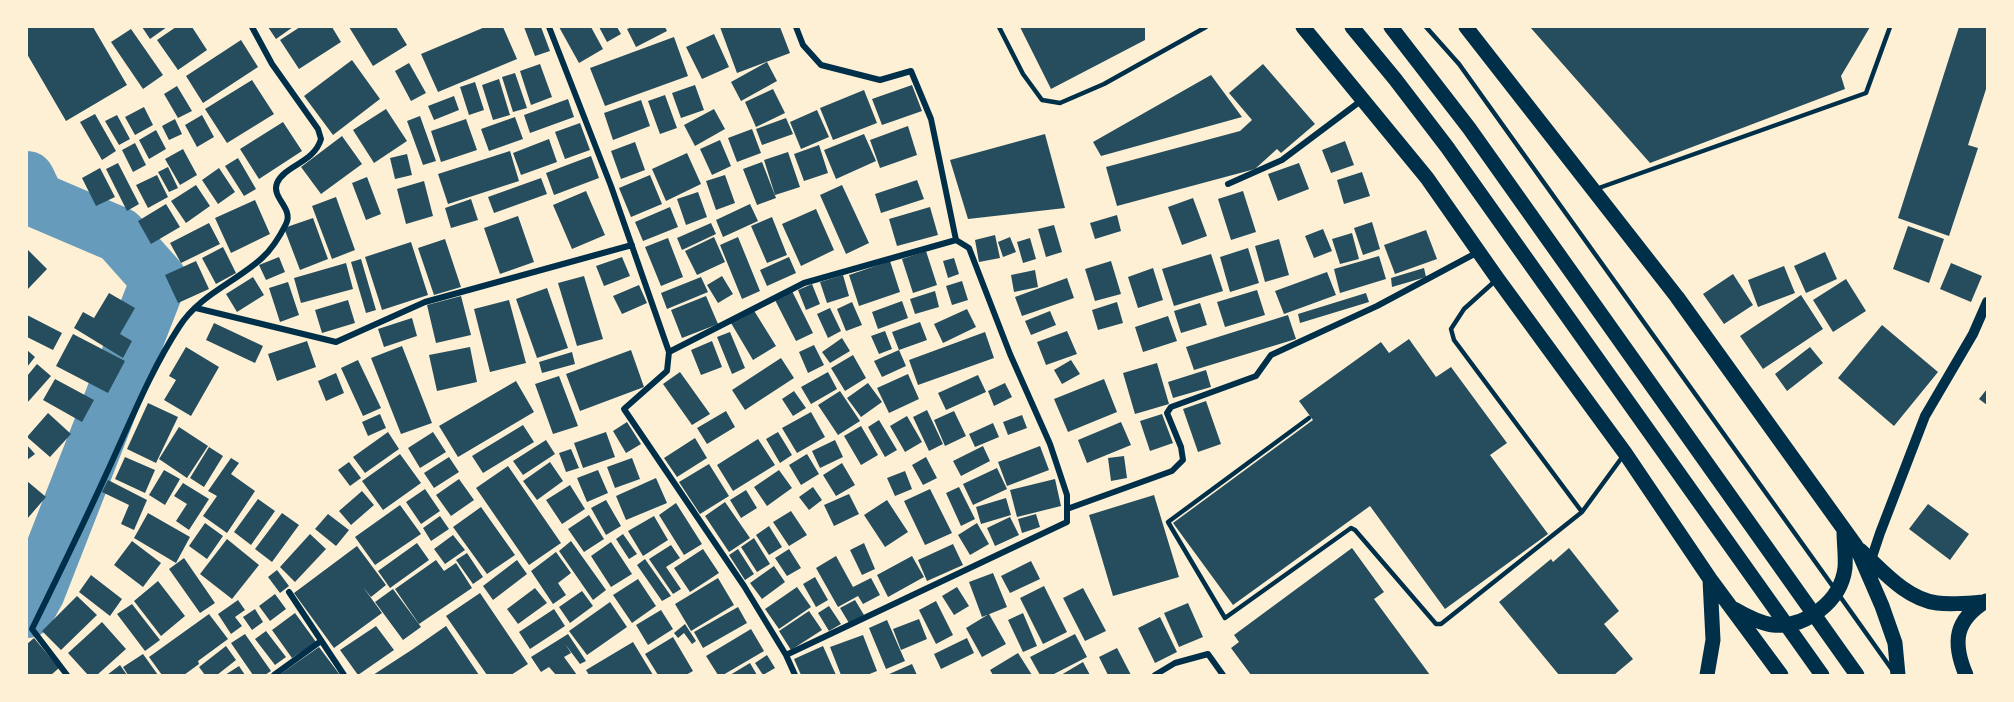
<!DOCTYPE html>
<style>
body{margin:0}
#map{position:relative;width:2014px;height:702px;overflow:hidden;background:#fdf0d5;font-family:"Roboto Condensed",sans-serif}
canvas{display:block}
.frame{position:absolute;inset:0;border:28px solid #fdf0d5;pointer-events:none}
</style>
<div id="map">
<canvas width="2014" height="702"></canvas>
<div class="frame"></div>
</div>
<script>
const context = document.querySelector('canvas').getContext('2d');
context.lineJoin = 'round';
function stroke(path, color, width, dash) { context.strokeStyle = color; context.lineWidth = width; context.lineCap = dash ? 'butt' : 'round'; context.setLineDash(dash || []); context.stroke(path); }
function paint(path, color) { context.fillStyle = color; context.fill(path, 'evenodd'); }
const river = new Path2D(`
 M27,179L37,200L119,235L159,280L37,592L27,610`);
const building = new Path2D(`
 M27,27H93L127,85L66,121L27,54Z
 M142,27H167L150,39Z
 M176,27H192L207,50L178,70L157,40Z
 M268,27H293L276,39Z
 M300,27H332L341,42L299,69L280,40Z
 M349,27H396L407,45L373,66Z
 M485,27H503L517,59L438,92L421,54Z
 M524,27H541L550,51L535,56Z
 M559,27H591L603,49L579,63Z
 M599,27H617L621,34L607,42Z
 M632,27H665L667,31L636,47L627,29Z
 M720,27H780L790,53L737,73Z
 M1020,27H1145V40L1051,89Z
 M1530,27H1870L1841,76L1845,89L1650,163Z
 M1959,27H1987V86L1968,145L1978,148L1949,236L1898,218Z
 M131,29L163,75L143,89L111,42Z
 M714,34L729,67L702,79L686,47Z
 M674,37L688,76L605,106L590,68Z
 M241,40L258,67L203,103L186,76Z
 M352,60L380,99L333,135L304,96Z
 M767,62L777,81L741,101L731,82Z
 M409,63L426,93L411,101L395,71Z
 M540,64L552,97L531,105L520,71Z
 M1263,64L1315,124L1281,153L1277,149L1255,169L1117,206L1106,167L1240,131L1252,120L1229,93Z
 M515,73L527,108L513,112L502,77Z
 M1211,75L1242,117L1101,156L1093,142Z
 M499,79L510,115L493,120L482,85Z
 M252,80L274,114L227,143L205,109Z
 M475,82L484,110L469,115L460,87Z
 M695,85L704,110L681,118L672,93Z
 M912,85L922,111L882,125L872,99Z
 M177,86L192,111L178,118L164,94Z
 M773,89L785,113L756,127L745,102Z
 M864,90L877,123L833,140L820,108Z
 M665,95L677,128L660,134L648,101Z
 M454,96L459,110L434,120L428,106Z
 M568,99L574,117L530,133L524,115Z
 M641,100L650,126L613,140L604,113Z
 M144,107L153,125L135,135L125,117Z
 M386,109L407,141L374,163L353,130Z
 M714,109L725,129L695,146L684,125Z
 M817,110L829,137L801,149L790,122Z
 M95,114L116,151L102,160L80,122Z
 M117,115L130,139L119,145L105,121Z
 M202,115L214,137L197,147L185,125Z
 M420,116L436,161L423,165L407,121Z
 M515,117L523,139L489,151L481,129Z
 M786,118L793,134L762,145L756,129Z
 M175,119L182,134L169,140L162,126Z
 M466,119L477,150L441,162L431,131Z
 M283,122L302,151L259,179L240,149Z
 M580,123L590,150L565,159L555,132Z
 M908,126L917,155L880,168L870,140Z
 M752,129L761,153L737,162L728,138Z
 M156,130L166,149L149,159L139,140Z
 M864,134L876,161L836,179L824,150Z
 M1045,134L1065,208L968,219L950,160Z
 M342,136L362,164L321,194L301,167Z
 M549,139L557,162L521,175L513,153Z
 M720,140L731,166L712,175L700,149Z
 M1345,141L1354,165L1331,173L1322,150Z
 M635,142L645,170L621,179L611,151Z
 M135,143L146,165L133,172L122,150Z
 M819,145L828,173L804,181L794,154Z
 M183,149L197,175L180,185L165,159Z
 M510,151L519,181L448,204L438,174Z
 M788,152L800,187L775,195L764,160Z
 M687,153L701,184L666,201L652,169Z
 M407,154L412,175L395,179L390,158Z
 M591,156L599,178L554,195L546,173Z
 M238,158L256,189L244,196L225,166Z
 M762,162L776,198L757,205L743,169Z
 M118,163L139,204L127,211L106,169Z
 M1299,163L1309,189L1278,201L1268,174Z
 M168,167L178,188L169,192L158,172Z
 M100,168L115,197L96,206L82,178Z
 M219,168L235,192L218,204L202,180Z
 M1362,172L1370,196L1344,204L1337,180Z
 M157,175L168,197L148,208L136,185Z
 M650,175L662,204L631,217L619,188Z
 M725,175L735,203L716,210L706,181Z
 M367,177L381,214L366,220L352,183Z
 M541,178L547,194L494,213L488,197Z
 M917,180L924,199L881,213L875,194Z
 M424,181L433,216L406,224L397,189Z
 M196,185L210,206L186,223L171,201Z
 M842,185L869,243L846,254L820,195Z
 M586,191L605,235L572,249L553,205Z
 M1243,191L1256,232L1231,240L1218,199Z
 M698,192L707,217L686,225L677,199Z
 M336,197L355,250L332,259L312,206Z
 M1193,198L1207,236L1182,245L1168,207Z
 M471,199L478,220L451,228L445,208Z
 M255,200L270,234L231,253L215,218Z
 M166,204L180,227L151,244L138,221Z
 M750,204L758,221L723,237L716,220Z
 M670,207L678,227L643,241L635,222Z
 M930,207L938,235L897,246L889,219Z
 M816,209L834,250L801,266L782,224Z
 M1117,215L1121,231L1095,239L1090,223Z
 M518,216L534,262L500,274L484,228Z
 M772,217L787,255L767,263L751,226Z
 M313,218L328,259L300,270L284,228Z
 M1372,222L1380,249L1363,255L1354,228Z
 M209,223L220,244L181,263L170,243Z
 M711,223L716,234L682,250L677,238Z
 M1054,225L1062,252L1046,257L1038,229Z
 M1908,226L1944,239L1929,283L1893,269Z
 M1323,229L1332,251L1314,258L1305,236Z
 M1426,230L1437,259L1395,274L1384,245Z
 M1352,233L1359,259L1340,264L1332,239Z
 M995,235L1000,258L979,262L975,240Z
 M714,237L725,262L697,275L685,251Z
 M738,237L760,291L742,299L720,245Z
 M1010,237L1016,252L1003,257L998,242Z
 M668,238L683,277L661,286L645,247Z
 M1030,238L1036,259L1023,263L1017,242Z
 M445,239L461,287L434,295L418,248Z
 M1279,239L1289,275L1265,282L1255,246Z
 M411,242L428,295L382,310L365,257Z
 M223,247L236,273L216,284L202,258Z
 M1248,248L1259,283L1230,292L1220,257Z
 M27,249L47,269L27,290Z
 M926,251L937,285L913,293L902,259Z
 M1825,252L1837,279L1806,293L1794,266Z
 M1211,254L1223,291L1174,306L1162,269Z
 M1379,256L1386,279L1340,293L1334,269Z
 M279,257L285,272L266,280L259,265Z
 M622,257L630,276L604,286L596,266Z
 M789,257L796,273L767,286L760,270Z
 M954,258L959,274L948,278L943,261Z
 M361,259L376,310L366,313L351,262Z
 M196,261L209,289L178,303L165,275Z
 M890,261L900,292L859,306L849,275Z
 M1111,261L1121,294L1095,301L1085,269Z
 M346,263L353,289L301,303L294,278Z
 M1951,263L1982,276L1971,302L1940,289Z
 M1784,266L1795,293L1758,307L1748,280Z
 M1153,268L1163,300L1138,308L1128,277Z
 M1424,268L1426,277L1392,287L1391,278Z
 M1035,270L1038,287L1014,292L1011,275Z
 M1327,272L1336,295L1284,314L1275,291Z
 M1733,274L1753,305L1724,324L1703,294Z
 M843,275L849,296L827,303L820,282Z
 M584,276L603,339L577,346L558,283Z
 M722,276L733,294L718,303L707,285Z
 M253,277L264,295L237,312L226,294Z
 M701,277L708,292L667,309L661,293Z
 M1067,278L1074,298L1022,316L1015,297Z
 M1846,279L1866,311L1833,332L1813,300Z
 M962,281L968,300L952,305L946,286Z
 M288,282L299,315L280,322L269,288Z
 M812,284L820,304L806,310L798,290Z
 M639,285L647,303L622,314L613,296Z
 M547,288L568,348L537,358L516,299Z
 M1257,290L1265,315L1225,327L1217,302Z
 M792,291L813,333L796,341L775,300Z
 M935,291L939,307L915,314L910,299Z
 M109,293L135,308L120,334L132,341L123,358L74,328L83,312L94,318Z
 M1366,293L1369,302L1300,323L1298,314Z
 M1801,295L1823,329L1763,369L1740,336Z
 M461,296L471,335L436,343L427,305Z
 M706,296L718,324L682,338L671,310Z
 M348,300L355,323L322,333L315,310Z
 M509,300L526,363L490,372L474,309Z
 M902,301L908,318L878,329L872,312Z
 M852,302L862,325L846,331L837,309Z
 M1117,302L1123,323L1098,330L1092,310Z
 M1200,303L1207,325L1181,333L1174,311Z
 M830,308L841,331L828,338L817,314Z
 M753,309L776,346L753,360L731,323Z
 M967,309L976,327L943,343L934,324Z
 M1050,311L1056,325L1031,335L1025,321Z
 M27,315L62,333L53,350L27,337Z
 M1288,315L1296,339L1194,370L1186,347Z
 M1168,316L1177,341L1143,352L1135,327Z
 M412,318L417,336L384,347L378,329Z
 M920,322L927,340L899,350L892,332Z
 M214,323L263,346L255,363L206,340Z
 M1882,325L1938,372L1894,426L1838,378Z
 M885,331L892,349L879,354L871,336Z
 M1067,331L1077,354L1046,365L1037,342Z
 M730,332L745,368L732,374L717,337Z
 M985,332L994,358L918,385L909,360Z
 M73,334L125,361L108,393L56,366Z
 M842,338L850,351L830,363L822,352Z
 M1409,339L1436,377L1451,367L1507,443L1490,455L1548,534L1445,609L1370,506L1233,605L1173,523L1313,420L1299,401L1381,342L1389,353Z
 M307,341L316,367L277,381L268,354Z
 M712,341L722,367L701,375L691,350Z
 M814,345L824,365L808,373L799,352Z
 M402,346L432,423L401,434L371,358Z
 M186,347L219,367L191,416L164,400L176,380L169,376Z
 M470,347L477,382L437,391L429,355Z
 M1810,347L1823,363L1787,391L1775,374Z
 M27,350L35,357L27,367Z
 M631,350L644,387L580,411L566,374Z
 M899,350L906,366L882,377L874,361Z
 M572,352L575,364L542,373L539,362Z
 M853,355L866,378L845,391L831,368Z
 M781,358L794,378L745,410L732,390Z
 M358,360L381,408L363,416L341,368Z
 M1071,360L1080,374L1062,384L1054,370Z
 M1157,363L1169,404L1135,414L1123,373Z
 M37,364L51,376L27,403V376Z
 M1206,370L1211,387L1173,398L1168,382Z
 M680,372L710,414L692,425L663,384Z
 M828,372L837,389L811,404L801,387Z
 M336,373L344,393L326,401L318,381Z
 M908,374L919,399L889,413L877,388Z
 M978,375L986,392L946,410L938,393Z
 M559,376L578,426L553,434L535,384Z
 M55,379L94,400L82,422L43,400Z
 M1104,379L1117,412L1068,432L1054,399Z
 M516,381L534,412L458,457L439,426Z
 M868,383L882,402L861,417L847,398Z
 M1005,383L1012,397L994,406L988,391Z
 M1987,389V405L1979,399Z
 M794,391L806,408L793,416L782,399Z
 M840,391L860,421L838,435L818,405Z
 M1206,401L1221,444L1198,452L1183,409Z
 M148,403L178,417L156,463L127,449Z
 M927,410L943,444L929,451L913,417Z
 M726,411L735,427L707,444L697,428Z
 M954,411L966,436L945,446L934,420Z
 M811,412L825,437L797,453L782,428Z
 M48,413L71,434L50,457L27,437Z
 M380,414L386,428L368,436L362,422Z
 M1162,414L1173,443L1150,451L1140,421Z
 M1022,415L1027,428L1008,435L1003,422Z
 M907,416L922,442L905,452L890,426Z
 M879,420L897,450L885,457L868,427Z
 M627,422L641,444L626,453L613,431Z
 M1121,422L1131,445L1087,463L1078,440Z
 M993,423L999,437L975,447L969,434Z
 M523,425L534,442L483,473L472,456Z
 M861,426L878,455L861,465L844,436Z
 M179,427L208,446L187,478L159,459Z
 M388,432L399,449L365,473L353,457Z
 M433,432L446,452L420,468L408,448Z
 M606,432L615,457L583,468L574,443Z
 M778,432L792,455L780,463L766,439Z
 M695,438L707,458L677,477L664,458Z
 M758,439L775,465L733,491L717,465Z
 M546,440L555,454L523,475L513,461Z
 M835,440L843,457L820,468L812,451Z
 M27,445L35,454L27,460Z
 M983,446L990,461L961,476L953,461Z
 M1040,446L1049,470L1007,486L998,462Z
 M209,447L223,456L204,487L190,478Z
 M571,449L579,468L566,472L559,453Z
 M400,454L421,483L383,510L362,481Z
 M807,454L819,474L801,485L789,465Z
 M1124,456L1127,478L1111,481L1108,458Z
 M125,457L155,470L145,493L115,479Z
 M449,457L459,472L434,488L424,473Z
 M926,457L937,478L923,485L912,465Z
 M231,458L239,463L231,474L255,491L227,533L203,516L217,496L208,491Z
 M632,458L640,479L615,488L607,467Z
 M349,462L361,478L350,486L338,470Z
 M550,462L563,481L537,500L523,481Z
 M842,463L855,485L836,496L823,475Z
 M709,464L729,496L700,514L679,482Z
 M508,466L561,543L529,565L476,488Z
 M997,468L1007,489L973,505L963,484Z
 M164,470L180,479L165,505L149,495Z
 M598,470L608,493L587,502L577,478Z
 M779,470L792,488L767,506L754,487Z
 M905,471L912,489L895,496L887,478Z
 M656,478L667,503L626,520L616,496Z
 M459,479L474,500L451,516L436,495Z
 M1055,479L1061,506L1017,517L1010,490Z
 M108,480L147,500L134,530L121,524L129,505L102,492Z
 M27,481L46,497L27,519Z
 M183,483L209,499L189,530L176,521L187,504L174,496Z
 M570,485L585,509L562,524L546,500Z
 M813,487L822,500L809,510L799,497Z
 M959,487L975,519L961,526L946,493Z
 M425,489L440,511L421,524L406,502Z
 M930,489L952,533L925,545L904,501Z
 M746,490L757,508L741,518L730,500Z
 M362,491L374,505L351,525L339,511Z
 M849,494L859,514L834,526L824,505Z
 M1154,495L1179,577L1113,596L1089,515Z
 M1006,498L1011,515L981,524L976,507Z
 M258,499L275,511L251,545L234,532Z
 M606,500L621,526L606,535L591,508Z
 M887,500L908,532L885,547L864,515Z
 M725,502L750,538L729,552L705,516Z
 M676,503L702,544L684,555L659,515Z
 M1928,504L1969,534L1950,560L1909,529Z
 M400,505L421,534L375,565L355,537Z
 M481,507L515,555L487,574L453,527Z
 M791,511L807,535L789,546L773,522Z
 M148,513L190,537L176,563L134,538Z
 M282,513L299,525L272,562L255,549Z
 M328,514L349,530L336,546L315,529Z
 M1036,514L1040,527L1022,533L1018,519Z
 M589,515L604,539L584,552L568,529Z
 M440,516L449,529L431,541L423,528Z
 M654,516L668,540L643,556L628,531Z
 M1010,517L1019,535L995,546L987,528Z
 M205,523L223,536L207,559L189,546Z
 M977,523L989,544L970,555L958,535Z
 M769,526L782,547L769,555L756,535Z
 M310,534L326,549L295,582L280,567Z
 M623,534L637,554L629,559L616,539Z
 M453,535L465,550L445,564L434,549Z
 M754,538L770,564L757,572L741,547Z
 M227,539L259,565L232,599L200,574Z
 M132,541L161,563L143,587L114,565Z
 M571,541L606,590L593,600L559,551Z
 M611,542L632,574L611,587L591,556Z
 M417,543L429,560L390,588L378,571Z
 M864,543L875,569L862,575L850,550Z
 M953,544L963,565L927,581L918,560Z
 M671,545L680,558L666,567L681,589L673,594L649,559Z
 M357,546L386,585L371,597L363,587L382,613L334,648L294,593Z
 M1352,548L1384,592L1374,599L1430,675H1251L1231,648L1239,642L1234,635Z
 M1569,548L1619,611L1604,624L1633,659L1614,675H1559L1499,602L1551,559L1553,562Z
 M703,549L719,573L690,592L674,568Z
 M738,549L754,574L745,580L729,555Z
 M789,549L801,568L787,576L775,558Z
 M556,552L571,573L558,583L566,595L553,604L531,571Z
 M467,553L483,577L473,584L456,560Z
 M836,556L853,587L871,578L880,595L863,604L858,596L838,607L816,568Z
 M912,556L924,577L888,597L877,575Z
 M184,558L215,603L200,613L169,569Z
 M645,559L671,596L662,601L637,565Z
 M436,560L444,571L456,563L472,588L419,624L395,589Z
 M517,560L527,574L493,600L483,586Z
 M1031,561L1040,579L1010,593L1001,576Z
 M774,566L785,582L762,599L750,583Z
 M277,570L289,586L280,593L268,577Z
 M993,573L1007,607L982,617L969,582Z
 M91,575L122,599L110,616L79,592Z
 M815,577L828,600L816,607L803,584Z
 M718,578L734,605L691,631L675,604Z
 M638,579L656,606L632,623L613,595Z
 M158,581L185,616L161,636L134,601Z
 M1044,586L1067,632L1043,644L1020,598Z
 M797,587L811,607L779,629L765,609Z
 M957,587L969,606L954,615L942,596Z
 M535,588L547,603L518,624L507,609Z
 M1083,588L1106,631L1085,641L1063,598Z
 M393,589L421,627L403,640L375,602Z
 M582,591L593,606L570,623L559,607Z
 M480,593L528,664L511,675H487L446,616Z
 M275,594L286,609L270,621L259,606Z
 M77,596L97,615L61,650L42,631Z
 M238,600L245,610L235,617L242,626L231,634L218,614Z
 M855,600L864,615L849,623L840,608Z
 M936,601L953,635L936,644L919,610Z
 M610,602L627,627L587,655L569,631Z
 M1188,603L1203,637L1179,647L1164,613Z
 M132,604L160,640L145,651L117,614Z
 M829,606L841,624L829,631L818,613Z
 M738,607L747,623L703,648L694,632Z
 M255,609L263,622L252,630L243,617Z
 M554,609L565,626L530,649L519,632Z
 M661,610L673,629L648,645L636,625Z
 M809,611L822,630L791,650L779,631Z
 M295,613L316,642L292,658L272,630Z
 M1023,613L1037,646L1023,652L1008,620Z
 M209,614L228,639L198,661L199,664L184,675H162L149,657Z
 M989,614L1006,644L982,657L966,628Z
 M1160,617L1177,652L1155,663L1138,628Z
 M919,619L927,639L901,650L893,629Z
 M887,620L905,661L886,669L869,628Z
 M102,622L126,649L97,675H88L68,653Z
 M685,624L696,641L692,644L684,633L678,638L674,633Z
 M376,626L394,650L358,675L340,650Z
 M446,626L479,675H373L413,649Z
 M751,629L764,651L723,675H718L706,656Z
 M266,631L286,657L275,665L255,639Z
 M245,634L271,671L265,675H253L231,643Z
 M568,634L586,661L580,664L565,644L571,653L564,657L577,675H556L549,667L541,672L531,657Z
 M1075,634L1087,657L1052,675H1040L1030,657Z
 M863,635L877,671L867,675H841L830,647Z
 M673,637L693,671L686,675H658L645,654Z
 M34,638L59,668L51,675H27V644Z
 M967,638L974,653L941,669L934,654Z
 M633,642L653,675H589L586,670Z
 M226,646L236,660L217,675H205L199,667Z
 M823,646L836,675H801L794,659Z
 M319,647L340,675H279Z
 M1117,648L1131,675H1108L1099,657Z
 M1018,653L1032,675H993L990,670Z
 M143,654L158,675H128L123,667Z
 M767,655L775,668L763,675L755,663Z
 M1083,662L1090,675H1061Z
 M750,663L757,675H730Z
 M912,664L917,675H887Z
 M120,665L127,675H107Z
 M239,666L245,675H225Z`);
const service = new Path2D(`
 M999,27L1023,74L1042,100L1060,103L1104,84L1206,27
 M1426,27L1459,64L1834,588
 M1596,189L1866,93L1890,27
 M1495,281L1464,309L1451,329L1454,340L1582,512
 M1309,418L1168,522L1225,618L1351,528L1355,530L1436,624H1441L1582,512L1623,456
 M1839,595L1893,671`);
const minor = new Path2D(`
 M549,27L611,186L669,352L667,371L624,409L744,586L786,655L795,675
 M1228,184L1282,160L1362,100
 M196,308L336,342L425,302L632,245
 M669,352L804,283L956,240
 M1067,509L1172,471L1183,460L1181,447L1167,413L1171,407L1256,376L1271,355L1377,306L1478,252
 M289,592L344,675
 M786,655L1067,522V495L1050,444L1010,354L969,248L956,240L931,119L911,71L880,80L821,65L803,45L796,27
 M67,675L32,629C60,572 88,515 114,457C134,413 153,367 179,327C199,295 236,282 262,258C272,249 280,236 286,224C294,208 271,198 277,183C285,165 314,163 321,139L318,129L272,64L252,27
 M274,675L321,641
 M1155,675L1175,663L1208,654L1223,675`);
const tertiary = new Path2D(`
 M1871,560L1880,533L1925,416L1973,334L1987,302`);
const primary = new Path2D(`
 M1303,27L1427,178L1497,278L1625,453L1710,579L1781,675
 M1352,27L1395,79L1447,147L1822,675
 M1391,27L1469,128L1857,675
 M1466,27L1677,297L1856,546L1882,606L1895,643L1898,675
 M1860,550C1882,570 1906,599 1937,603C1953,605 1969,603 1984,602
 M1734,609C1746,616 1759,623 1773,625C1806,628 1841,601 1845,568C1846,557 1844,543 1844,531
 M1707,675L1713,640L1710,580
 M1966,675C1952,642 1955,620 1986,601`);
stroke(river, '#669bbc', 56);
paint(building, '#264d5e');
stroke(service, '#003049', 4.5);
stroke(minor, '#003049', 6);
stroke(tertiary, '#003049', 10);
stroke(primary, '#003049', 15);
</script>
